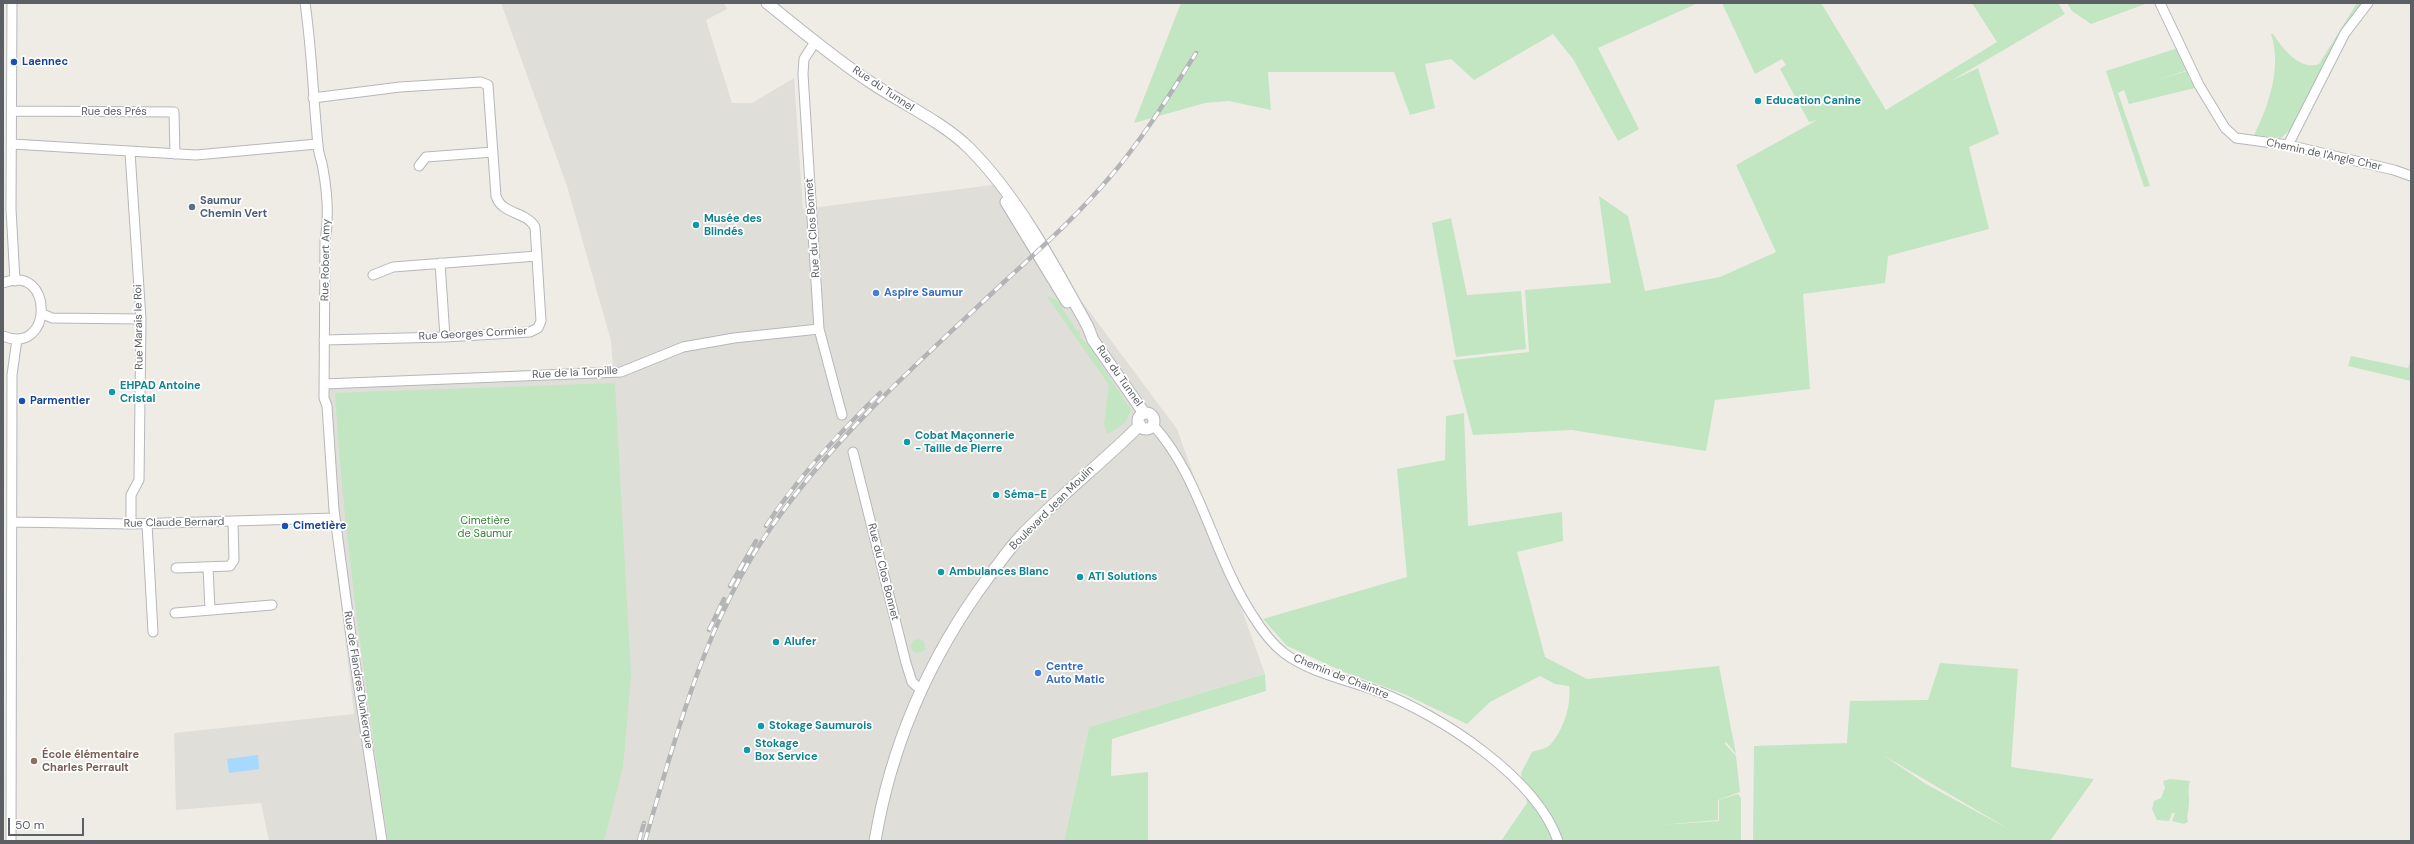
<!DOCTYPE html>
<meta charset="utf-8">
<style>
body{margin:0}
#map{position:relative;width:2414px;height:844px;overflow:hidden;background:#efece5;font-family:"DM Sans",sans-serif}
canvas{display:block}
.frame{position:absolute;inset:0;border:4px solid #5c6065;pointer-events:none}
.scale{position:absolute;left:8px;top:818px;width:76px;height:18px;box-sizing:border-box;border:2px solid #5c6065;border-top:0;padding-left:5px;font-size:12px;line-height:14px;white-space:nowrap;color:#5c6065;-webkit-text-stroke:3px #fff;paint-order:stroke}
</style>
<div id="map">
<canvas width="2414" height="844"></canvas>
<div class="frame"></div>
<div class="scale">50 m</div>
</div>
<script>
const context = document.querySelector('canvas').getContext('2d');
context.lineJoin = 'round';
function paint(path, color) { context.fillStyle = color; context.fill(path, 'evenodd'); }
function stroke(path, color, width, dash) { context.strokeStyle = color; context.lineWidth = width; context.lineCap = dash ? 'butt' : 'round'; context.setLineDash(dash || []); context.stroke(path); }
function drawText(font, color, halo, rows, align = 'center') {
  context.font = font + ' "DM Sans",sans-serif'; context.lineWidth = 3.5; context.setLineDash([]); context.textBaseline = 'middle'; context.strokeStyle = halo; context.fillStyle = color; for (const [text, x, y, turn = 0] of rows) {
    context.save(); context.translate(x, y); context.rotate((+turn || 0) * Math.PI / 180); context.textAlign = isNaN(turn) ? turn : align; if (halo) context.strokeText(text, 0, 0); context.fillText(text, 0, 0); context.restore();
  }
}
const industrial = new Path2D(`
 M501,3H724L727,9L706,20L732,103H752L794,78L803,209L1008,183L1063,276L1177,429L1265,674L1089,727L1064,841H269L261,803L176,810L174,733L354,714L331,515L320,380L613,366L611,341L567,186Z`);
const green = new Path2D(`
 M1181,3H1698L1598,48L1639,129L1618,141L1573,59L1553,34L1474,80L1451,59L1425,64L1435,108L1410,115L1394,72H1268L1271,110L1229,101L1205,103L1134,123Z
 M1722,3H1821L1886,110L1997,42L1972,3H2058L2065,14L1949,82L1978,68L1999,134L1969,147L1989,229L1888,256L1885,283L1803,294L1810,389L1715,400L1706,451L1572,430L1473,435L1453,360L1529,352L1525,290L1611,283L1599,196L1628,216L1645,291L1720,277L1776,252L1736,165L1817,120L1809,122L1780,69L1786,65L1782,59L1755,74Z
 M2067,3H2148L2091,24L2072,11Z
 M2357,3H2363L2290,130L2281,138L2254,135C2269,105 2282,67 2271,34H2273C2283,49 2300,71 2319,64Z
 M2178,48L2188,70L2154,81L2187,71L2189,78L2195,88L2129,104L2124,90L2118,93L2150,186L2144,187L2106,71Z
 M1451,218L1467,295L1521,291L1526,349L1456,357L1432,223Z
 M1046,295L1058,301L1076,330L1080,331V337L1089,346L1131,410L1125,423L1108,434L1104,424L1109,385Z
 M2351,356L2408,368L2411,359V381L2348,366Z
 M615,383L631,676L623,767L604,841H388C367,692 344,543 335,393Z
 M1464,413L1468,526L1562,512L1563,541L1517,552L1545,657L1587,679L1719,666L1736,754L1726,742L1725,744L1736,756L1740,792L1718,800V820L1661,825L1719,821V800L1738,794L1741,798V841H1660V837V841H1501L1527,803L1521,773L1532,752C1537,750 1546,749 1550,745C1563,731 1572,704 1569,686L1555,684L1540,676L1490,702L1467,724L1404,694L1344,672L1287,646L1263,619L1407,577L1397,469L1445,460L1446,416Z
 M911 646a7 7 0 1 1 14 0a7 7 0 1 1-14 0Z
 M1940,663L2018,669L2011,767L2094,779L2050,841H1753L1754,746L1847,743L1850,701L1928,700ZM1883,755L2012,831L1926,784Z
 M1265,674L1266,691L1112,739L1111,776L1148,772V841H1064L1089,727Z
 M2170,779L2190,781C2187,791 2190,795 2189,803C2189,811 2186,814 2188,822L2184,824L2172,821L2175,813H2172L2169,821L2157,820L2152,809L2154,801L2161,798L2165,788L2163,781Z`);
const water = new Path2D(`
 M258,755L259,769L229,773L227,759Z`);
const minor = new Path2D(`
 M12,3L11,209L15,281
 M305,3C312,50 313,97 318,145C318,153 322,161 323,169C327,191 329,219 325,241L324,398L327,406L334,510L351,636L382,841
 M2160,3L2199,85L2225,128L2236,138L2288,145L2394,170L2411,176
 M815,42L804,59L803,74L819,329L842,415
 M313,98L400,87L481,82L488,85L496,196C502,215 526,211 535,227L541,321L538,328L530,332L445,337L324,340
 M12,111L174,112L175,154
 M12,144L196,155L317,144
 M2288,145L2345,33L2368,3
 M130,152L141,319L139,480L131,495V524
 M419,166L426,157L493,152
 M440,263L445,337
 M373,275L393,267L537,256
 M3,283C54,262 54,357 3,336
 M43,314L52,318L141,319
 M324,384L621,372L683,347L734,338L819,329
 M1153,425C1201,477 1213,556 1253,616C1261,629 1271,643 1284,653C1308,672 1351,681 1380,692C1441,716 1536,777 1558,841
 M853,452L906,663L912,682L920,689
 M13,522L131,524L335,518
 M147,524L153,632
 M208,567L210,610
 M176,568L230,566L234,560L233,521
 M175,613L272,605
 M11,841L12,375L17,339`);
const tertiary = new Path2D(`
 M767,3C802,31 836,60 873,84C903,104 944,123 969,148C1018,197 1055,267 1088,327L1093,340L1144,413
 M1006,202L1067,302
 M1138 421a8 8 0 1 1 16 0a8 8 0 1 1-16 0Z
 M875,841C891,745 929,658 987,579C998,565 1008,550 1020,537C1058,497 1101,464 1140,425`);
const rail = new Path2D(`
 M766,526C798,477 838,434 880,393
 M730,586L756,541
 M709,630L724,599
 M639,841L644,823
 M645,841C676,735 705,624 768,532C833,437 921,360 1004,282C1040,249 1077,216 1109,178C1142,140 1169,96 1196,53`);
const markers = [
 [14,62,4,"#1a4fb4"],
 [1758,101,4,"#0f9aa8"],
 [192,207,4,"#5c6f8a"],
 [696,225,4,"#0f9aa8"],
 [876,293,4,"#3f7fe0"],
 [112,392,4,"#0f9aa8"],
 [22,401,4,"#1a4fb4"],
 [907,442,4,"#0f9aa8"],
 [996,495,4,"#0f9aa8"],
 [285,526,4,"#1a4fb4"],
 [941,572,4,"#0f9aa8"],
 [1080,577,4,"#0f9aa8"],
 [776,642,4,"#0f9aa8"],
 [1038,673,4,"#3f7fe0"],
 [761,726,4,"#0f9aa8"],
 [747,750,4,"#0f9aa8"],
 [34,761,4,"#8d6e63"]
];
const transitNames = [
 ["Laennec",22,62],
 ["Parmentier",30,401],
 ["Cimetière",293,526]
];
const streetNames = [
 ["Rue du Tunnel",883,89,34],
 ["Rue des Prés",114,112],
 ["Chemin de l'Angle Cher",2324,155,12],
 ["Rue du Clos Bonnet",813,228,-94],
 ["Rue Robert Amy",326,260,-89],
 ["Rue Marais le Roi",139,327,-91],
 ["Rue Georges Cormier",473,334,-3],
 ["Rue de la Torpille",575,373,-3],
 ["Rue du Tunnel",1119,376,55],
 ["Boulevard Jean Moulin",1052,508,-45],
 ["Rue Claude Bernard",174,523,-1],
 ["Rue du Clos Bonnet",883,572,76],
 ["Chemin de Chaintre",1341,677,22],
 ["Rue de Flandres Dunkerque",358,680,81]
];
const cultureNames = [
 ["Education Canine",1766,101],
 ["Musée des",704,219],
 ["Blindés",704,232],
 ["EHPAD Antoine",120,386],
 ["Cristal",120,399],
 ["Cobat Maçonnerie",915,436],
 ["- Taille de Pierre",915,449],
 ["Séma-E",1004,495],
 ["Ambulances Blanc",949,572],
 ["ATI Solutions",1088,577],
 ["Alufer",784,642],
 ["Stokage Saumurois",769,726],
 ["Stokage",755,744],
 ["Box Service",755,757]
];
const serviceNames = [
 ["Saumur",200,201],
 ["Chemin Vert",200,214]
];
const shopNames = [
 ["Aspire Saumur",884,293],
 ["Centre",1046,667],
 ["Auto Matic",1046,680]
];
const parkNames = [
 ["Cimetière",485,521],
 ["de Saumur",485,534]
];
const educationNames = [
 ["École élémentaire",42,755],
 ["Charles Perrault",42,768]
];
paint(industrial, '#e0ded9');
paint(green, '#c2e6c1');
paint(water, '#a6d9fe');
stroke(minor, '#b5b7bb', 11);
stroke(tertiary, '#b5b7bb', 13);
stroke(minor, '#fff', 9);
stroke(tertiary, '#fff', 11);
stroke(rail, '#b3b4b5', 4.5);
stroke(rail, '#fff', 3, [9]);
for (const [x, y, r, color] of markers) { const dot = new Path2D(); dot.arc(x, y, r, 0, 2 * Math.PI); context.fillStyle = color; context.fill(dot); stroke(dot, '#fff', 1.5); }
drawText('bold 11px', '#164399', '#fff', transitNames, 'left');
drawText('11px', '#5c6065', '#fff', streetNames);
drawText('bold 11px', '#0d838f', '#fff', cultureNames, 'left');
drawText('bold 11px', '#4e5e75', '#fff', serviceNames, 'left');
drawText('bold 11px', '#366cbe', '#fff', shopNames, 'left');
drawText('11px', '#368338', '#fff', parkNames);
drawText('bold 11px', '#785e54', '#fff', educationNames, 'left');
</script>
